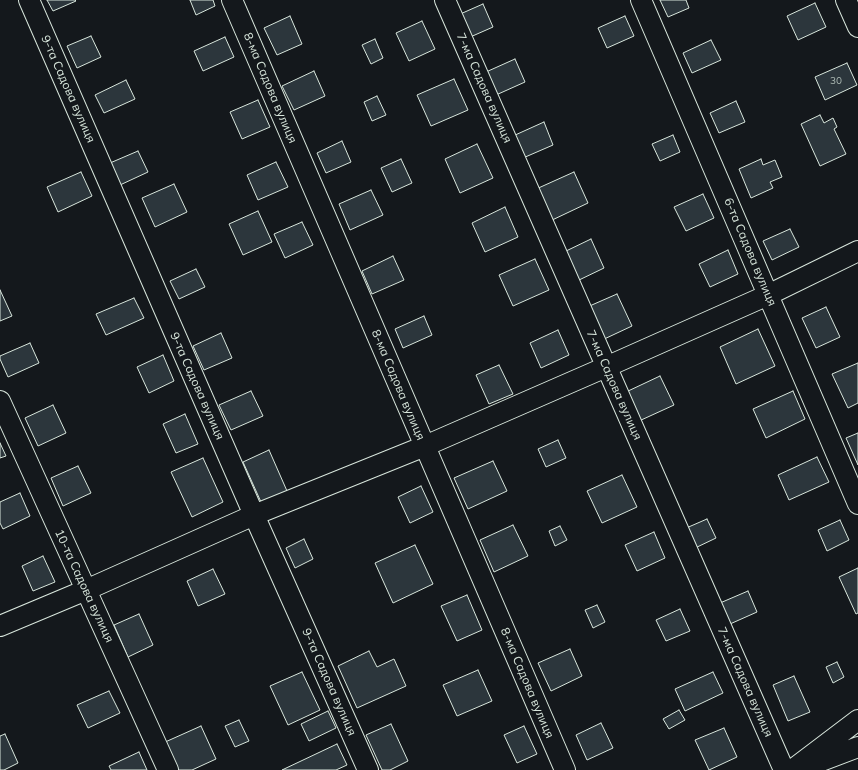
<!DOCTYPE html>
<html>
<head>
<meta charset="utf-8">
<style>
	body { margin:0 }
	canvas { display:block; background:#14181c }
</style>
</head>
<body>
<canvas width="858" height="770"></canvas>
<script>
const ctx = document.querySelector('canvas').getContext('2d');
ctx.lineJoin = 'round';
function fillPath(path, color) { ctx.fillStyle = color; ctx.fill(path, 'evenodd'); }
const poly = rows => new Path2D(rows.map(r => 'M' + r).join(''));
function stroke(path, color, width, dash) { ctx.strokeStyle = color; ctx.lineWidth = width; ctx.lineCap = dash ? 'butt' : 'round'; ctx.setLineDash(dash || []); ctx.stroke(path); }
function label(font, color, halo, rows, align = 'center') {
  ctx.font = font + ' Mulish,sans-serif'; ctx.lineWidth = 3; ctx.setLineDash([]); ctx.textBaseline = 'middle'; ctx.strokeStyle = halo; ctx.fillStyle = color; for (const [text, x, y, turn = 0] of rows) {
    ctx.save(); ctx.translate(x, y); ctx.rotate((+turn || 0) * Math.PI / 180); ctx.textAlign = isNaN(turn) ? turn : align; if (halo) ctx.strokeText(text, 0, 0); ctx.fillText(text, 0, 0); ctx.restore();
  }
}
const building = poly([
	[47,0,75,0,76,1,53,11,47,0],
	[190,0,213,0,215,6,196,15,190,0],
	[660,0,686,0,689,8,668,17,660,0],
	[815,3,826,27,798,40,787,16,815,3],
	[483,4,493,27,468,38,458,15,483,4],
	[290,16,302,44,277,55,264,28,290,16],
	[625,16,634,36,607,48,598,28,625,16],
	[422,21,435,49,409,61,396,33,422,21],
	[91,36,101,57,77,68,67,46,91,36],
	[225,37,234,57,203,71,194,51,225,37],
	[375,39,383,58,371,64,362,45,375,39],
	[711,40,721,60,692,73,683,53,711,40],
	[515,59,525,82,496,95,486,72,515,59],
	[847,63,857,85,825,100,815,77,847,63],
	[314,71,325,96,294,110,282,86,314,71],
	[454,79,468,110,431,126,417,95,454,79],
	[126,80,135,99,104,113,95,95,126,80],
	[377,96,386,115,372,121,364,102,377,96],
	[258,100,270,127,242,139,230,112,258,100],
	[736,101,745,122,719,133,710,113,736,101],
	[820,115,824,123,833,118,837,127,834,129,846,154,820,166,801,124,820,115],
	[544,122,553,145,523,158,513,136,544,122],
	[673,135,680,152,660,161,652,144,673,135],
	[342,141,351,162,326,173,317,153,342,141],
	[477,144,493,178,460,193,445,159,477,144],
	[138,151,148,172,120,185,110,163,138,151],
	[401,159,412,183,392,192,381,168,401,159],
	[761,159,763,165,775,160,782,177,770,182,773,188,751,198,739,169,761,159],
	[276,162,288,187,258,200,247,175,276,162],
	[81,172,92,196,58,212,47,187,81,172],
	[574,172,588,203,548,222,534,190,574,172],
	[174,184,187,212,155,227,142,198,174,184],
	[371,190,383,215,350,230,339,204,371,190],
	[703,194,714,218,686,231,674,207,703,194],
	[505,207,518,237,485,252,472,223,505,207],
	[258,211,272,242,243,255,229,224,258,211],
	[302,222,313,245,285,258,274,234,302,222],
	[790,229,799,247,772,260,763,241,790,229],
	[591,239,604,268,577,281,564,252,591,239],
	[728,250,738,274,710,287,699,264,728,250],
	[393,256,404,280,372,294,362,271,393,256],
	[535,259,549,290,513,306,499,275,535,259],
	[196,269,205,287,179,299,170,281,196,269],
	[0,290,12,316,0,321,0,290],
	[617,294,632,326,600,341,585,308,617,294],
	[134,298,144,318,106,335,96,314,134,298],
	[826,307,840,337,816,348,802,318,826,307],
	[424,316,432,335,403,348,395,329,424,316],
	[758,329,775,366,736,384,720,347,758,329],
	[558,330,569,355,541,368,530,343,558,330],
	[221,333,232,358,204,370,193,346,221,333],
	[30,343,39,363,8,377,0,359,0,356,30,343],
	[163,355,174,381,149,393,137,367,163,355],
	[858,363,858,403,848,408,832,374,858,363],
	[499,365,513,394,489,404,476,375,499,365],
	[660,376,674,405,639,421,626,392,660,376],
	[251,391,263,416,231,430,219,405,251,391],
	[793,391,805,419,766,438,753,409,793,391],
	[53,405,66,433,38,446,25,418,53,405],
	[185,414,198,444,176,453,163,424,185,414],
	[858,433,858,465,846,438,858,433],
	[558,440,566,458,546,467,538,449,558,440],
	[0,443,6,456,0,458,0,443],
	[269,450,287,491,261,502,243,462,269,450],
	[817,457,829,482,789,500,778,475,817,457],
	[203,458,223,502,192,517,171,472,203,458],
	[493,461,507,491,468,509,454,478,493,461],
	[78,466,91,493,63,506,51,478,78,466],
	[622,475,637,507,602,523,587,491,622,475],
	[421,486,433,512,410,523,398,497,421,486],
	[20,493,30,516,3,529,0,523,0,502,20,493],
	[707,519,716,538,693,549,684,529,707,519],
	[840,520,849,540,827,551,818,530,840,520],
	[513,525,528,556,494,572,480,540,513,525],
	[560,526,567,540,555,546,549,531,560,526],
	[654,532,665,558,637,571,625,545,654,532],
	[304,539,313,559,295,568,286,548,304,539],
	[415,545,433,584,393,603,375,563,415,545],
	[43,556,55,582,33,591,22,566,43,556],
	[858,568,858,613,856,614,839,577,858,568],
	[213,569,225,594,198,606,187,581,213,569],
	[748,591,757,612,730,624,720,603,748,591],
	[467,595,482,630,457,641,441,606,467,595],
	[597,605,605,622,593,628,585,610,597,605],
	[680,609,690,631,666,641,656,620,680,609],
	[139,614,153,645,128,657,114,625,139,614],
	[570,649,582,676,551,691,538,663,570,649],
	[369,651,377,667,394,659,406,686,357,708,338,666,369,651],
	[837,662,844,677,833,683,826,667,837,662],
	[478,670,492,701,457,716,443,685,478,670],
	[302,672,320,710,288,725,270,686,302,672],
	[713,672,723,693,685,711,675,689,713,672],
	[794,676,810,712,788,721,773,685,794,676],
	[109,691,120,713,88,728,77,705,109,691],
	[679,710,685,720,669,729,663,719,679,710],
	[328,711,336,728,309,741,301,724,328,711],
	[239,720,249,741,235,747,225,726,239,720],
	[601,723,613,748,587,760,576,735,601,723],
	[391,724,408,761,390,770,382,770,366,735,391,724],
	[201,726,216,759,192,770,176,770,163,743,201,726],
	[524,726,537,754,517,763,504,735,524,726],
	[724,728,737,757,709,770,695,740,724,728],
	[5,734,18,763,4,770,0,770,0,736,5,734],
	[337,744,347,765,336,770,282,770,337,744],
	[139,752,147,770,111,770,109,766,139,752]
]);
fillPath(building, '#2c363c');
stroke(building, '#d8e6dc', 1);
const minor = poly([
	[29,0,254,515,368,770],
	[232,0,565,770],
	[445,0,784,770],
	[641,0,858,504],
	[846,0,858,27],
	[0,401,168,770],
	[0,626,86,590,254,515,425,446,606,367,768,295,858,251],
	[808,766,858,747],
	[792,770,858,720]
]);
stroke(minor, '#d8e6dc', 22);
stroke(minor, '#14181c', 20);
label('10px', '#adbab4', null, [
	["30",836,81]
]);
label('12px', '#d8e6dc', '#14181c', [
	["8-ма Садова вулиця",270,88,67],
	["7-ма Садова вулиця",484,88,66],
	["9-та Садова вулиця",68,89,66],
	["6-та Садова вулиця",750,252,67],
	["8-ма Садова вулиця",398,385,67],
	["7-ма Садова вулиця",614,385,66],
	["9-та Садова вулиця",197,386,66],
	["10-та Садова вулиця",84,586,65],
	["9-та Садова вулиця",329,682,66],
	["7-ма Садова вулиця",745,682,66],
	["8-ма Садова вулиця",527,683,67]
]);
</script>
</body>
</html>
